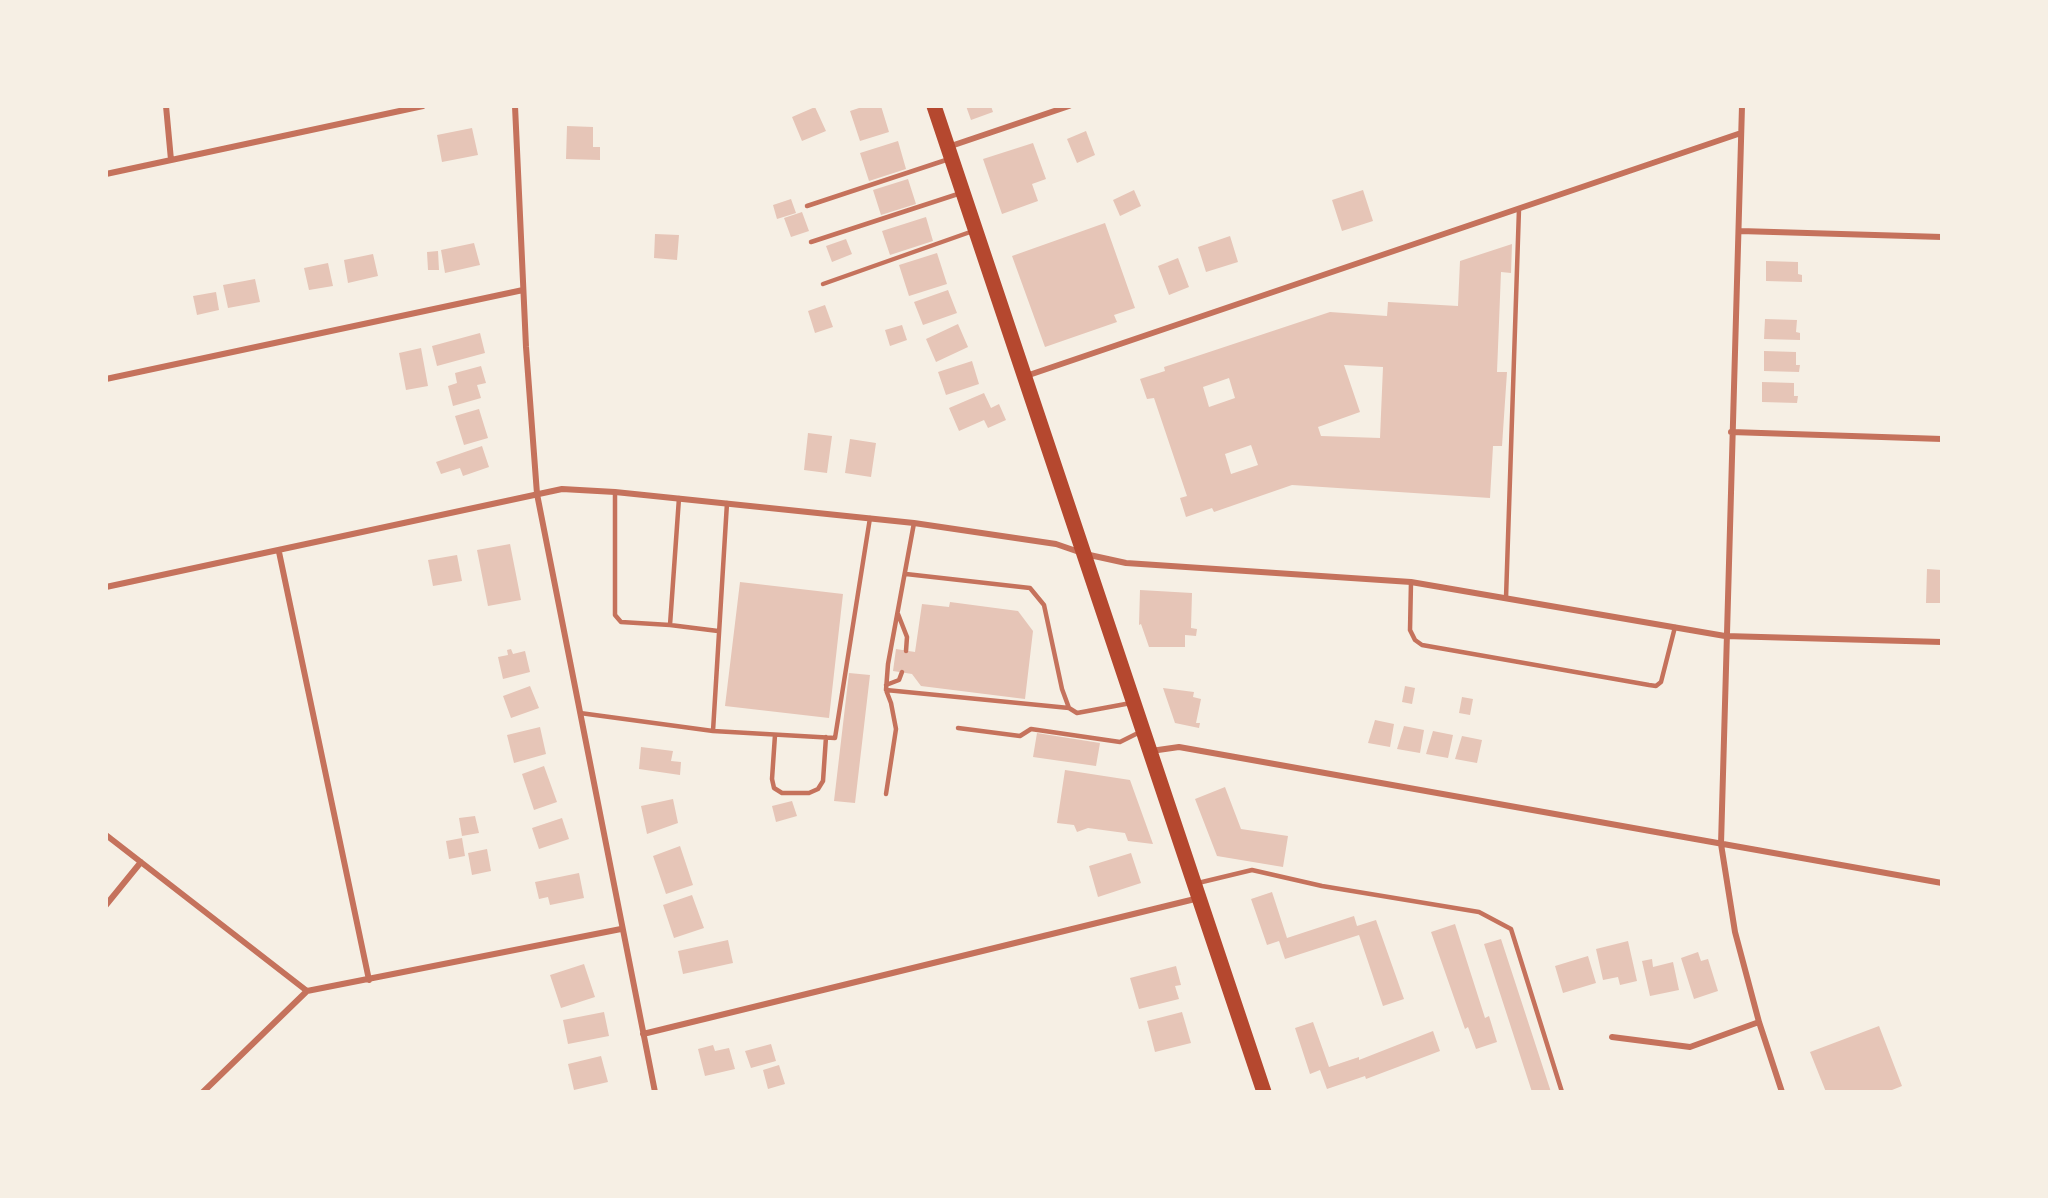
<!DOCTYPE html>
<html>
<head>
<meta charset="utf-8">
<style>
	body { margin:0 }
	#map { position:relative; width:2048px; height:1198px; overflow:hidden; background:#f6efe4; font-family:Mulish,sans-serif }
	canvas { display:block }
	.frame { position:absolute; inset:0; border:108px solid #f6efe4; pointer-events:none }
</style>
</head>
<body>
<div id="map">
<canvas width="2048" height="1198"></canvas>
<div class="frame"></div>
</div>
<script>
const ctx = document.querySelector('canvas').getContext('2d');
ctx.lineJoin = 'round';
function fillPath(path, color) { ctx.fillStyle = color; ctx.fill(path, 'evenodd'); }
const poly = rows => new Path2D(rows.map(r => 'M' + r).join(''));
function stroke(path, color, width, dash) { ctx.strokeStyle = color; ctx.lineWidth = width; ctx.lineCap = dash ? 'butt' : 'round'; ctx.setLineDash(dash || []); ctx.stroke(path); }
fillPath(poly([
	[865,106,881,106,889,132,860,141,850,111],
	[966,106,991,106,993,112,971,120],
	[815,107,826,131,802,141,792,117],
	[567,126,593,127,593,147,600,147,600,160,566,159],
	[472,128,478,155,442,162,437,135],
	[1086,131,1095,155,1077,163,1067,139],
	[898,141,906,169,869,181,860,153],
	[1033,143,1046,179,1032,184,1038,201,1002,214,983,159],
	[908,179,916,204,881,215,873,190],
	[1134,190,1141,206,1120,216,1113,200],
	[1363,190,1373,221,1342,231,1332,200],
	[791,199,796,213,777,219,773,205],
	[802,212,809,231,791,237,784,218],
	[926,217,933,241,890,255,882,231],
	[1105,223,1135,308,1114,315,1117,322,1045,347,1012,256],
	[655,234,679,235,677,260,654,258],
	[1230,236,1238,262,1206,272,1198,247],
	[846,239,852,254,832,262,826,246],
	[474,243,480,265,445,273,441,250],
	[1512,244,1511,273,1501,272,1497,372,1507,372,1502,446,1493,446,1490,498,1292,485,1214,512,1212,508,1186,517,1180,498,1187,496,1154,398,1147,399,1140,379,1165,371,1164,367,1330,312,1387,316,1388,302,1458,306,1460,261],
	[1344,365,1383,367,1380,438,1321,436,1318,427,1360,412],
	[1229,378,1235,398,1209,407,1203,387],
	[1251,445,1258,465,1231,474,1225,454],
	[438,251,439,270,428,270,427,252],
	[937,253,947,284,909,296,899,265],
	[373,254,378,276,348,283,344,260],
	[1178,258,1189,287,1169,295,1158,266],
	[1766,261,1798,262,1798,274,1802,275,1802,282,1766,281],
	[328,263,333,286,309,290,304,268],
	[255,279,260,302,228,308,223,285],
	[948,290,957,313,923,325,914,302],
	[216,292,219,310,197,315,193,296],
	[825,305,833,327,815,333,808,311],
	[1765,319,1797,320,1796,332,1800,333,1800,340,1764,339],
	[958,324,968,347,936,362,926,339],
	[902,325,907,340,890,346,885,330],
	[480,333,485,353,437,366,432,346],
	[421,348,428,386,406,390,399,353],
	[1764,351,1796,352,1796,365,1800,365,1799,372,1764,371],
	[972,361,979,384,946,395,938,372],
	[481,366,486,383,477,385,481,398,453,406,448,386,457,383,455,373],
	[1762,382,1794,383,1794,396,1798,396,1797,403,1762,402],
	[984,393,991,408,999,404,1006,420,988,428,984,420,959,431,949,408],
	[479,409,488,438,464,445,455,416],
	[808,433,832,436,827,473,804,470],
	[850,439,876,443,871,477,845,473],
	[482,446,489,467,463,476,460,468,441,474,436,462],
	[510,544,521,600,488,606,477,550],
	[457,555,462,581,433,586,428,560],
	[1927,569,1942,570,1942,603,1926,603],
	[740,582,843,594,829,718,725,706],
	[1140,590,1192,593,1191,628,1197,629,1196,636,1185,635,1185,647,1149,647,1141,624,1139,625],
	[950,602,1018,611,1033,631,1025,699,921,686,912,674,893,671,896,649,915,652,922,604,949,607],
	[511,649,513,654,525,651,530,672,503,679,498,657,508,655,507,650],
	[849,673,870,675,855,803,834,801],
	[530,686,539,708,511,718,503,696],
	[1405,686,1415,688,1412,704,1402,702],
	[1163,688,1194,692,1193,697,1201,699,1196,723,1200,723,1199,728,1175,723],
	[1462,697,1473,699,1470,715,1459,713],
	[1375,720,1394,724,1390,747,1368,743],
	[1404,726,1424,730,1420,753,1397,749],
	[540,727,546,754,514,763,507,735],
	[1433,731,1453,735,1448,758,1426,754],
	[1037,733,1100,743,1096,766,1033,757],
	[1462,736,1482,740,1477,763,1455,759],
	[641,747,673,751,671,761,681,762,680,775,639,769],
	[544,766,557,802,534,810,522,774],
	[1065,770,1130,780,1153,844,1128,841,1125,833,1088,828,1077,832,1074,825,1057,823],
	[1225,787,1241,829,1288,836,1283,867,1217,856,1195,799],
	[673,799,678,823,647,834,641,806],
	[792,801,797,816,776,822,772,806],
	[475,816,479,833,462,836,459,818],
	[562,818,569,839,539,849,532,828],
	[462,838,465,856,449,859,446,841],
	[680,846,693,885,666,894,653,856],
	[487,849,491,871,472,875,468,853],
	[1131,853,1141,883,1098,897,1089,866],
	[579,873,584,898,550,905,548,897,539,899,535,882],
	[1272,892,1287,938,1354,916,1357,926,1376,920,1404,999,1383,1006,1359,935,1285,959,1279,941,1267,945,1251,899],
	[692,895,704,928,674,938,663,905],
	[1455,924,1485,1018,1489,1016,1497,1042,1476,1049,1468,1027,1465,1029,1431,932],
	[1501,939,1551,1092,1532,1092,1484,944],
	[728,940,733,963,683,974,678,951],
	[1628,941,1637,981,1620,985,1618,977,1603,980,1596,949],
	[1698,952,1701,961,1708,959,1718,991,1694,999,1681,958],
	[1588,956,1596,983,1563,993,1555,966],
	[1652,959,1653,967,1673,962,1679,990,1650,996,1642,961],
	[584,964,595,997,561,1008,550,975],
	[1176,966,1181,985,1175,986,1179,999,1139,1009,1130,978],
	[604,1012,609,1036,568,1044,563,1020],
	[1182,1012,1191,1043,1155,1052,1147,1021],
	[1313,1022,1329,1067,1359,1057,1359,1060,1433,1031,1440,1051,1366,1079,1365,1076,1327,1089,1320,1070,1310,1074,1295,1028],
	[1879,1026,1902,1086,1887,1092,1826,1092,1810,1052],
	[771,1044,776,1061,751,1068,745,1051],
	[713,1045,715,1051,729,1048,735,1069,705,1076,698,1049],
	[601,1056,608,1082,574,1090,568,1064],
	[779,1065,785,1084,768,1089,763,1070]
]), '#e6c5b7');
stroke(poly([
	[807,206,949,159],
	[811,242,961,193],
	[823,284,973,231],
	[615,492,615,615,621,622,670,625,679,498],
	[906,574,1030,588,1044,605,1062,689,1069,708],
	[1411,582,1410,630,1415,640,1422,645,1649,685,1656,686,1661,682,1675,627],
	[1506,598,1519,209],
	[898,614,907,637,906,651],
	[670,625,718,631],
	[886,685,899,680,902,672],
	[886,690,1069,708,1077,713,1131,703],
	[580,713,713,731,835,738,870,518],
	[958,728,1020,736,1031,729,1120,742,1142,731],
	[713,731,727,503],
	[775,735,772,779,774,788,782,793,809,793,818,789,823,781,826,737],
	[886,794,896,729,891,703,886,690,888,664,914,523],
	[1198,883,1252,870,1322,886,1479,912,1511,929,1562,1092]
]), '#c5725c', 4.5);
stroke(poly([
	[166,106,171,160],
	[515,106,526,347,537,494,655,1092],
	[1742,106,1721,844,1735,932,1759,1022,1782,1092],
	[948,147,1069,106],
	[106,174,423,106],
	[1740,231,1942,237],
	[1026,376,1741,133],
	[106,379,523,290],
	[1731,432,1942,439],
	[279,552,369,980],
	[106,587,562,489,615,492,914,523,1056,544,1085,554,1126,563,1411,582,1725,636,1942,642],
	[1151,751,1179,747,1942,883],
	[106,835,307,991],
	[106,905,141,862],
	[643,1034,1199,898],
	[1612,1037,1690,1047,1759,1022],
	[203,1092,307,991,621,929]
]), '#c5725c', 6);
stroke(poly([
	[934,106,1264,1092]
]), '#b5482f', 15);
</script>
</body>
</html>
